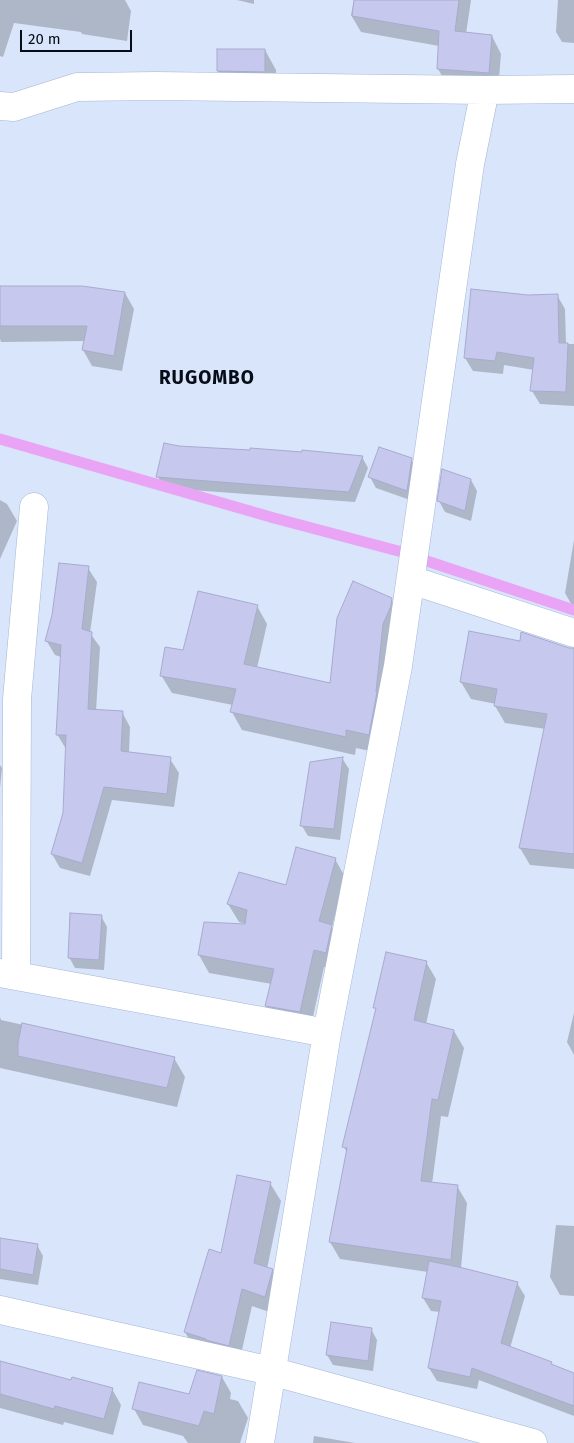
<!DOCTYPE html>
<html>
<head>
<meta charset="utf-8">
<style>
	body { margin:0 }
	#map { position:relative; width:574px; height:1443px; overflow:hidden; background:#d9e5fa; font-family:"Fira Sans",sans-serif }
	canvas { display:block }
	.scale { position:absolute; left:20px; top:30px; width:112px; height:22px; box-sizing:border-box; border:2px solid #070d18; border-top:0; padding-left:6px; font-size:15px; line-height:18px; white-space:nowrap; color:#070d18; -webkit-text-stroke:4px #d9e5fa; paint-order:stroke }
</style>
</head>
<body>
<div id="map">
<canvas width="574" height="1443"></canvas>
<div class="scale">20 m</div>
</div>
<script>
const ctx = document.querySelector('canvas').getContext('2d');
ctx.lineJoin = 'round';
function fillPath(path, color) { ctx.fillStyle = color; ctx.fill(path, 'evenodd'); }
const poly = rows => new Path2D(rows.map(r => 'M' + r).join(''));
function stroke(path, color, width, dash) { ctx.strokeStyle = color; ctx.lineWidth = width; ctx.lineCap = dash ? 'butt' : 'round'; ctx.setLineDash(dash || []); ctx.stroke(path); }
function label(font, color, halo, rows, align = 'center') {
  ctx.font = font + ' "Fira Sans",sans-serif'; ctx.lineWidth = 5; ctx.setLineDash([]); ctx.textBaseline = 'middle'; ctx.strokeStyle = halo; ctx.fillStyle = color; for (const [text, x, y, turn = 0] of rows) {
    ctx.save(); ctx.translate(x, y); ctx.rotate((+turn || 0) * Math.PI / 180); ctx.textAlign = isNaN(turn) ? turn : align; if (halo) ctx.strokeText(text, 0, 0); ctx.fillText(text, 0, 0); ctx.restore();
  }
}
fillPath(poly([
	[0,0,125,0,131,11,127,41,82,34,81,32,14,23,3,57,0,56],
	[237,0,254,0,254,4],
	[354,0,471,0,466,34,492,36,501,54,498,90,448,86,438,69,439,46,361,32,351,15],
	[558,0,574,0,574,43,562,42,556,32],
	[265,50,276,70,276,92,230,91,218,71],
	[0,287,125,293,134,309,122,371,92,366,83,350,85,341,1,342,0,339],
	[557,295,565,309,566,344,574,344,574,406,540,404,532,391,534,370,504,365,503,374,473,371,465,358,528,296],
	[179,447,362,457,368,468,355,502,164,488,158,477],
	[411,459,417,470,413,501,376,488,370,477],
	[471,480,477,491,471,521,445,512,439,501],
	[0,500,7,504,17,521,0,559],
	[574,540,574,609,565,593],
	[88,568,97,582,90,633,100,647,96,711,122,712,130,727,129,753,170,759,179,773,174,807,112,800,90,876,60,868,52,854,64,813,66,749,57,734,61,657,55,655,46,640],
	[391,599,402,617,379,753,356,748,355,755,242,730,232,712,233,705,172,693,161,675,184,651,257,606,267,624,257,668,331,684],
	[521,642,574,649,574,869,530,865,520,848,546,729,505,723,495,706,496,704,471,699,461,682],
	[342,758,349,769,340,840,308,836,302,826],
	[0,765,2,768,0,788],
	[335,859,345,877,332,927,342,944,336,971,324,967,310,1030,277,1023,266,1006,272,984,209,973,199,955,250,925,239,922,228,904,287,886],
	[101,916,107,927,104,970,75,968,69,957],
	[426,962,436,979,426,1024,454,1031,464,1048,448,1117,441,1116,432,1184,457,1186,467,1203,461,1268,517,1283,525,1296,510,1348,551,1363,552,1366,574,1374,574,1416,479,1380,477,1389,437,1381,429,1368,440,1312,431,1311,423,1298,428,1272,340,1259,330,1242,347,1153,344,1147,376,1010,375,1007],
	[574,1013,574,1055,567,1042],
	[0,1017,1,1020,174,1058,185,1077,177,1107,0,1068],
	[270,1183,281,1201,267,1269,272,1270,282,1288,275,1314,252,1306,239,1363,195,1350,185,1332,222,1254],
	[556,1225,574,1226,574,1296,560,1295,550,1277],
	[0,1239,37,1245,43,1256,38,1285,0,1279],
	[371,1329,377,1340,373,1371,333,1365,327,1355],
	[0,1362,72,1381,112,1389,121,1405,113,1435,64,1422,63,1425,0,1408],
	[222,1377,231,1393,230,1399,238,1401,248,1418,240,1443,188,1443,183,1436,143,1425,134,1409,190,1396],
	[314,1436,355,1443,313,1443]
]), '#0003');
stroke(poly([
	[0,439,274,518,402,552],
	[427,561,574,610]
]), '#e9a4f5', 11);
const building = poly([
	[354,0,459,0,455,31,492,35,489,73,437,69,439,31,352,16,354,0],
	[217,49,265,49,265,72,217,71,217,49],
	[0,286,82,286,125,292,114,356,82,350,87,326,0,326,0,286],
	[471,289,528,295,558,294,559,343,568,343,566,392,530,391,534,358,497,352,495,361,464,358,471,289],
	[164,443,179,446,250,450,250,448,302,452,302,450,363,456,349,492,156,477,164,443],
	[379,447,412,458,407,491,368,477,379,447],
	[442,469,471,479,465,511,437,501,442,469],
	[59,563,89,566,82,629,92,632,88,709,123,711,121,751,171,757,167,794,104,787,82,863,51,854,63,813,66,735,56,735,61,645,45,641,52,615,59,563],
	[353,581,392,598,391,606,383,624,376,692,377,692,369,735,346,730,346,737,230,712,236,689,160,676,165,647,183,650,198,591,258,605,244,664,330,683,337,618,353,581],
	[469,631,520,641,521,632,569,648,574,648,574,854,519,848,547,714,494,706,497,689,460,682,469,631],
	[343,757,334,829,300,826,310,762,343,757],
	[296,847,336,858,319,921,332,925,326,953,314,950,300,1012,265,1006,274,969,198,955,204,922,245,924,247,910,227,904,239,872,286,885,296,847],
	[70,913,102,915,99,960,68,958,70,913],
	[386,952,427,961,414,1020,454,1030,438,1100,432,1099,421,1181,458,1185,451,1260,329,1242,347,1148,342,1147,376,1008,373,1008,386,952],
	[22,1023,175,1057,167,1088,18,1056,18,1043,22,1023],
	[237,1175,271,1182,254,1263,273,1269,265,1297,242,1289,229,1346,206,1340,206,1339,184,1332,209,1249,221,1253,237,1175],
	[0,1238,38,1244,33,1275,0,1269,0,1238],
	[429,1261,463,1268,518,1282,501,1343,552,1362,551,1364,574,1373,574,1406,472,1368,470,1377,428,1368,441,1301,422,1298,429,1261],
	[331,1322,372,1328,368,1361,326,1355,331,1322],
	[0,1361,71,1380,72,1377,113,1388,104,1419,55,1406,54,1409,0,1394,0,1361],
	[197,1370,222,1376,214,1414,204,1411,199,1426,132,1409,139,1382,189,1394,197,1370]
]);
fillPath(building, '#c6c9ed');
stroke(building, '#a7aacd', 1);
const minor = poly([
	[0,106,14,107,77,87,156,86,485,90,574,89],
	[411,580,574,633],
	[0,973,327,1033],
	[16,976,17,699,34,507],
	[0,1310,271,1371,533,1443],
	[260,1443,327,1033,398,666,470,164,485,90]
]);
stroke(minor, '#a3b6d6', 29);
stroke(minor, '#fff', 28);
ctx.letterSpacing = '1px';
label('bold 19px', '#070d18', '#d9e5fa', [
	["RUGOMBO",207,379]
]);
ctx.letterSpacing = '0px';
</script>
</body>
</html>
